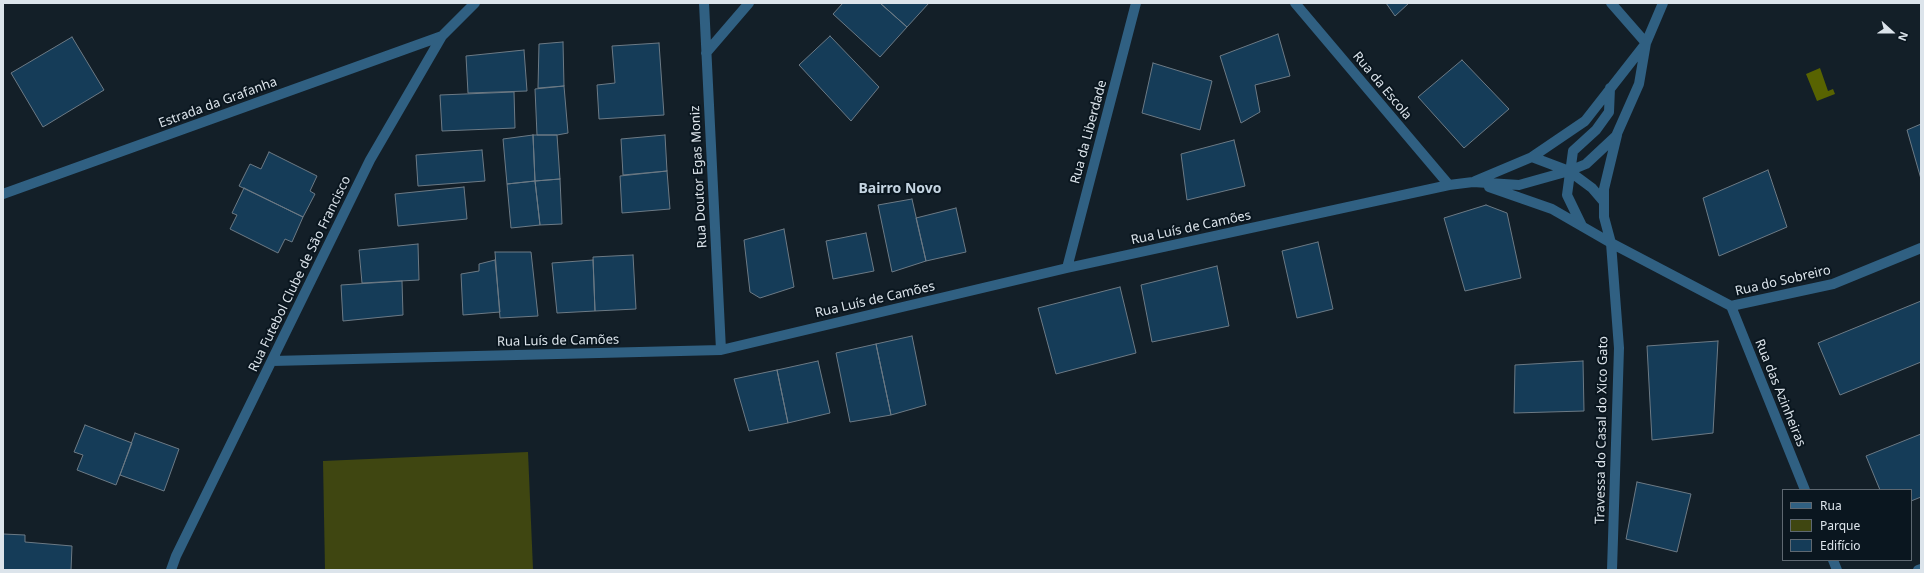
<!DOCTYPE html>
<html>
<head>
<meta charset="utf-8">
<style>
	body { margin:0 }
	#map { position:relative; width:1924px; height:573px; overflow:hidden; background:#131f28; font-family:"Noto Sans",sans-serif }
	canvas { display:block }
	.frame { position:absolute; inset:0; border:4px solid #dce4eb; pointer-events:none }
	.legend { position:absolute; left:1782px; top:489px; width:130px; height:72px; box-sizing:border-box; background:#0a161f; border:1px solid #5e6871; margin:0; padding:5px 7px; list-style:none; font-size:12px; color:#dce4eb }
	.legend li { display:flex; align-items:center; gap:8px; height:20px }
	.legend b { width:20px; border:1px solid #5e6871 }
	.north { position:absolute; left:1872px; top:12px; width:40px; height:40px; -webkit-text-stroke:3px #0a161f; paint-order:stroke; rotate:111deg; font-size:11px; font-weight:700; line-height:16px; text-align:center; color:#dce4eb }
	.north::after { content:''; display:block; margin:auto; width:14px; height:18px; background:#dce4eb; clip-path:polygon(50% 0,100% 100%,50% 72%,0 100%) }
</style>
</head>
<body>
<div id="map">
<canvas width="1924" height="573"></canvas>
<div class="frame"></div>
<ul class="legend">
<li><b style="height:5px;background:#306082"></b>Rua</li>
<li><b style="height:11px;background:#3f4611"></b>Parque</li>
<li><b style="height:11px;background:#153c58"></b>Edifício</li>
</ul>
<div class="north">N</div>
</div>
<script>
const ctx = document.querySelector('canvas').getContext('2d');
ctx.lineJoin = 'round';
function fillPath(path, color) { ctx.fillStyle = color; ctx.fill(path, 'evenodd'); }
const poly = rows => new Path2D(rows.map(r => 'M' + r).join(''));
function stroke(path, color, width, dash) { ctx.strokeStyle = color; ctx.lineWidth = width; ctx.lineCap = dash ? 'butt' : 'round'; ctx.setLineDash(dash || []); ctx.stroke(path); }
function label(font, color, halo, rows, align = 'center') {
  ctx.font = font + ' "Noto Sans",sans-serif'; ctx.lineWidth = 4; ctx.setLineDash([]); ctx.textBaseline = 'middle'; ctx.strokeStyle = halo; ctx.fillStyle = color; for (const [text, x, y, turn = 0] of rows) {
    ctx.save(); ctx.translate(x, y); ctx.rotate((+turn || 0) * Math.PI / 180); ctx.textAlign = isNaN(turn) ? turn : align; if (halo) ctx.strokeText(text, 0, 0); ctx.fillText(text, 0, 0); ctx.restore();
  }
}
fillPath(poly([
	[528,452,533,569,325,570,323,461]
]), '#3f4611');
fillPath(poly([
	[1820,68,1828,91,1833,89,1835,94,1817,101,1806,74]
]), '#586301');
const building = poly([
	[843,3,880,3,907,27,880,57,833,14,843,3],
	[880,3,929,3,907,27,880,3],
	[1386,3,1409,3,1395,16,1386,3],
	[1278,34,1290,76,1255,85,1260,112,1241,123,1220,56,1278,34],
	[830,36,879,87,851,121,799,65,830,36],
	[72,37,104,90,43,127,11,73,72,37],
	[563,42,564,86,538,88,539,44,563,42],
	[659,43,664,115,599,119,597,85,615,83,612,46,659,43],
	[524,50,527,91,468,93,466,56,524,50],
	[1462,60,1509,109,1464,148,1418,97,1462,60],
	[1153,63,1212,81,1200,130,1142,113,1153,63],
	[564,86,568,133,557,135,537,135,535,89,564,86],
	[514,92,515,128,442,131,440,95,514,92],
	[1921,124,1921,179,1907,130,1921,124],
	[533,135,535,181,507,184,503,139,533,135],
	[533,135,557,135,560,179,535,181,533,135],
	[665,135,667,171,623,175,621,139,665,135],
	[1234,140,1245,186,1187,200,1181,154,1234,140],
	[482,150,485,181,418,186,416,155,482,150],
	[269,152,317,176,310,191,315,194,303,217,239,186,250,164,261,169,269,152],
	[1768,170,1787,227,1719,256,1703,198,1768,170],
	[667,171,670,209,622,213,620,176,667,171],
	[560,179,562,224,540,225,535,181,560,179],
	[535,181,540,225,511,228,507,184,535,181],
	[464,187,467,219,398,226,395,194,464,187],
	[244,188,303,217,292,242,285,239,278,253,230,229,237,215,232,213,244,188],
	[912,199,926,261,892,272,878,205,912,199],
	[1486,205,1507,213,1521,278,1465,291,1444,218,1486,205],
	[956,208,966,252,926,261,916,218,956,208],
	[784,229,794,287,760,298,750,292,744,240,784,229],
	[866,233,874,271,833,279,826,241,866,233],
	[1318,242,1333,309,1297,318,1282,251,1318,242],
	[418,244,419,280,362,283,359,250,418,244],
	[495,252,531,252,538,316,500,318,495,252],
	[633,255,636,309,595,311,593,257,633,255],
	[495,260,500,312,463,315,461,274,479,271,479,264,495,260],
	[593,260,595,311,557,313,552,263,593,260],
	[1217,266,1229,326,1152,342,1141,285,1217,266],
	[402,281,403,315,343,321,341,285,402,281],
	[1120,287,1136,353,1056,374,1038,308,1120,287],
	[1921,301,1921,362,1840,395,1818,343,1921,301],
	[912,336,926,405,891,415,876,344,912,336],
	[1718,341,1713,433,1652,440,1647,346,1718,341],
	[876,344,891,415,850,422,836,353,876,344],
	[818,361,830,413,788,423,777,370,818,361],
	[1583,361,1584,411,1514,413,1515,365,1583,361],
	[777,370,788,423,749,431,734,379,777,370],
	[85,425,132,443,116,485,77,470,83,455,74,452,85,425],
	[135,433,179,449,164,491,120,475,135,433],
	[1921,434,1921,497,1911,501,1911,490,1880,490,1866,456,1921,434],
	[1637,482,1691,494,1677,552,1626,539,1637,482],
	[3,534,25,535,25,542,72,546,71,570,3,570,3,534]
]);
fillPath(building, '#153c58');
stroke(building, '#6c7a85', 1);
stroke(poly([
	[704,3,721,350],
	[1295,3,1449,185],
	[1611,3,1646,43],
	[706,53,749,3],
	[1532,157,1569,171,1592,188,1604,202],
	[1475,181,1532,157,1585,121,1646,43,1663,3],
	[1489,187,1552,209,1611,243,1731,306,1833,284,1921,248],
	[3,194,442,36],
	[1582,226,1567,195,1573,151,1596,130,1609,112,1610,88],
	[1067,268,1136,3],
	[1731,306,1805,490],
	[272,361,721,350,1067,268,1449,185,1473,182,1519,185,1569,171,1586,164,1616,136,1639,84,1646,43],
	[1833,560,1837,570],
	[171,570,176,556,370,160,442,36,475,3],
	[1612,570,1619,348,1611,243,1604,217,1604,189,1617,135],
	[1918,570,1921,569]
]), '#306082', 10);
label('13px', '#dce4eb', '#0a161f', [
	["Rua da Escola",1382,86,50],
	["Estrada da Grafanha",218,103,-20],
	["Rua da Liberdade",1089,132,-75],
	["Rua Doutor Egas Moniz",699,177,-93],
	["Rua Luís de Camões",1191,228,-12],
	["Rua Futebol Clube de São Francisco",300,274,-64],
	["Rua do Sobreiro",1783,281,-13],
	["Rua Luís de Camões",875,300,-13],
	["Rua Luís de Camões",558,341,-1],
	["Rua das Azinheiras",1780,393,68],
	["Travessa do Casal do Xico Gato",1602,430,-89]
]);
label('bold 14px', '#c5d5e2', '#0a161f', [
	["Bairro Novo",900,189]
]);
</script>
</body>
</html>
